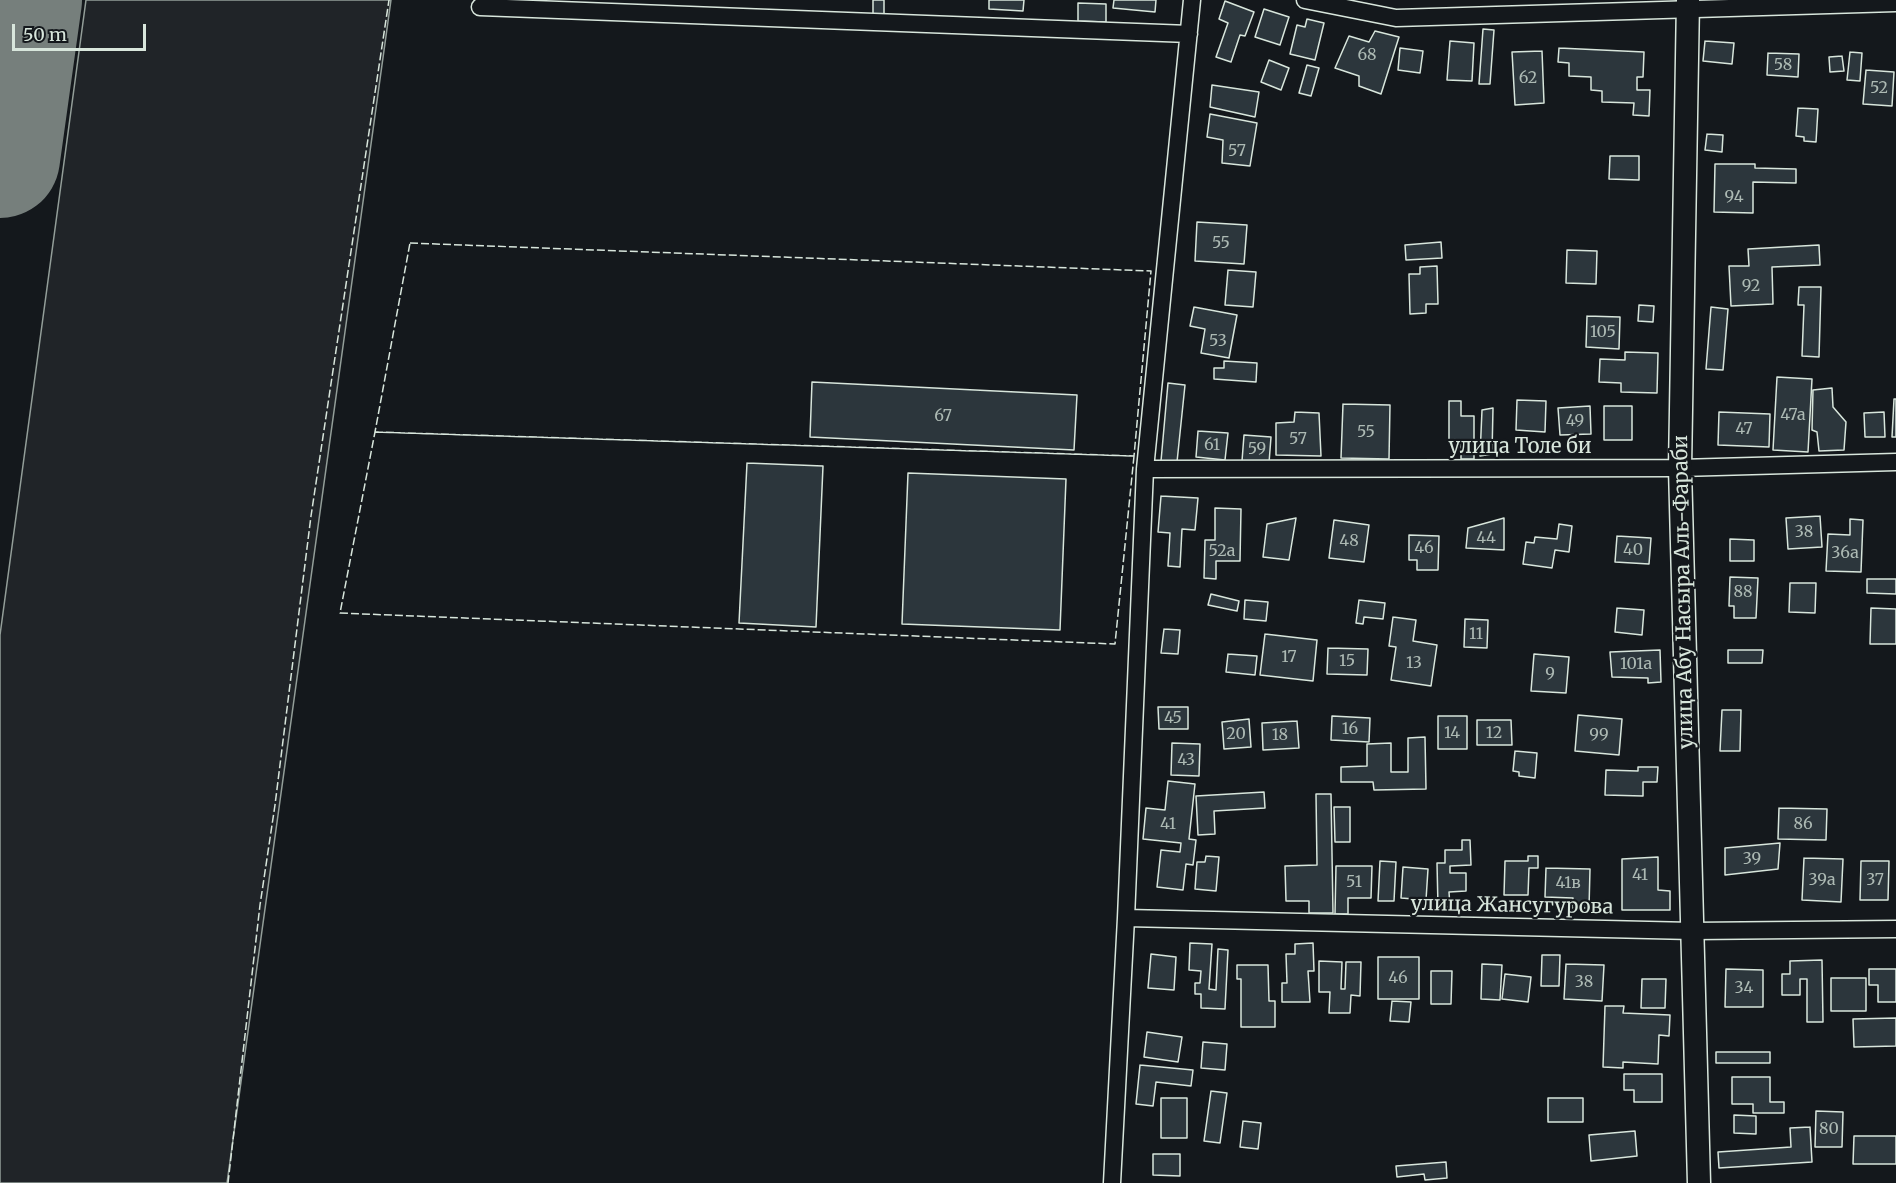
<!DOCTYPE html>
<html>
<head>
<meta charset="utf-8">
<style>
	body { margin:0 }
	#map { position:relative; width:1896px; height:1183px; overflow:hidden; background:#14181c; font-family:Merriweather,serif }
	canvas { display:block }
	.scale { position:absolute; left:12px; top:24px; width:134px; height:27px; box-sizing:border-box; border:3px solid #d8e6dc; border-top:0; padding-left:8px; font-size:18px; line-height:21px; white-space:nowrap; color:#d8e6dc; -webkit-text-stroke:4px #14181c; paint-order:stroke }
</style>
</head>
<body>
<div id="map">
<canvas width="1896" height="1183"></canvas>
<div class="scale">50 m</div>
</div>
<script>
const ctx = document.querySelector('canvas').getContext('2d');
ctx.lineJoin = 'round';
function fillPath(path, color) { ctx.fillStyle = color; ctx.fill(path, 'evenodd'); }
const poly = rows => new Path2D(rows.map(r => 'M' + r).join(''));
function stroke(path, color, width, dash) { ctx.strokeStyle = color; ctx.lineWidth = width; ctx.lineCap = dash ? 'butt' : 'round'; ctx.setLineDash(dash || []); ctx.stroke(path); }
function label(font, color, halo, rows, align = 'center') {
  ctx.font = font + ' Merriweather,serif'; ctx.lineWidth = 4.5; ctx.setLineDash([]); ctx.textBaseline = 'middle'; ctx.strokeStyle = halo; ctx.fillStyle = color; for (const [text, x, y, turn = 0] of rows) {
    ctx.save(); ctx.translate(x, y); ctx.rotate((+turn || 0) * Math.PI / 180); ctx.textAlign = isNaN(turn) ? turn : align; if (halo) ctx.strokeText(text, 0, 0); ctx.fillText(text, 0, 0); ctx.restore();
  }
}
const green = poly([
	[86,0,391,0,227,1183,0,1183,0,635,86,0]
]);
fillPath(green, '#202428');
stroke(green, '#939e99', 1.5);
stroke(poly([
	[0,158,22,0]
]), '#767f7c', 120);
const building = poly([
	[873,0,884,0,884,14,873,14,873,0],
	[989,0,1024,0,1023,11,989,9,989,0],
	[1114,0,1156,0,1155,12,1113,8,1114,0],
	[1225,1,1254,12,1245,36,1240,35,1231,62,1216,57,1228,23,1219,19,1225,1],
	[1078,3,1106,4,1106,22,1078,21,1078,3],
	[1264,9,1289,17,1280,45,1255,37,1264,9],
	[1307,19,1324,23,1315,60,1290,54,1297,25,1305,27,1307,19],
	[1483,29,1494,30,1490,84,1479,84,1483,29],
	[1375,31,1399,37,1381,94,1359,86,1359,76,1335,68,1349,36,1369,42,1375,31],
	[1450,41,1474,43,1472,81,1447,80,1450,41],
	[1705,41,1734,43,1732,64,1703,61,1705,41],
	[1400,48,1423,51,1420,73,1398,70,1400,48],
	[1559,48,1644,52,1643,77,1637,77,1637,90,1650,90,1649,116,1633,115,1634,103,1602,102,1602,91,1591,90,1591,77,1569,76,1569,63,1558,62,1559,48],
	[1542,51,1544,103,1515,105,1512,52,1542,51],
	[1850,52,1862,53,1860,81,1847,80,1850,52],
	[1768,53,1799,54,1798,77,1767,75,1768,53],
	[1842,56,1844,71,1830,72,1829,57,1842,56],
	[1269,60,1289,68,1281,90,1261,82,1269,60],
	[1307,65,1319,68,1311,96,1299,93,1307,65],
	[1866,70,1894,72,1892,106,1863,104,1866,70],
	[1212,85,1259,92,1255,117,1210,107,1212,85],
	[1798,108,1818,109,1816,142,1804,141,1804,137,1796,136,1798,108],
	[1210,114,1257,123,1250,166,1222,163,1223,140,1207,137,1210,114],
	[1707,134,1723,135,1722,152,1705,150,1707,134],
	[1610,156,1639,156,1639,180,1609,179,1610,156],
	[1715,164,1755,164,1755,168,1796,169,1796,183,1753,182,1753,213,1714,212,1715,164],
	[1197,222,1247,225,1244,264,1195,261,1197,222],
	[1441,242,1442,258,1406,260,1405,245,1441,242],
	[1819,245,1820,265,1772,267,1773,304,1731,306,1729,266,1749,266,1748,249,1819,245],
	[1567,250,1597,251,1596,284,1566,283,1567,250],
	[1437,266,1438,304,1426,304,1426,313,1410,314,1409,274,1420,274,1420,267,1437,266],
	[1228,270,1256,272,1253,307,1225,305,1228,270],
	[1799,287,1821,287,1819,357,1802,356,1804,305,1798,305,1799,287],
	[1639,305,1654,306,1653,322,1638,321,1639,305],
	[1194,307,1237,315,1229,358,1201,353,1205,329,1190,326,1194,307],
	[1711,307,1728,309,1723,370,1706,369,1711,307],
	[1587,316,1620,317,1619,349,1586,347,1587,316],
	[1625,352,1658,353,1657,393,1621,392,1621,383,1599,382,1600,359,1625,360,1625,352],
	[1224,361,1257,363,1256,382,1214,379,1214,368,1224,368,1224,361],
	[1777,377,1812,379,1808,452,1773,450,1777,377],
	[812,382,1077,395,1074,450,810,437,812,382],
	[1168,383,1185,385,1177,462,1161,461,1168,383],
	[1832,388,1833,407,1846,422,1844,450,1819,451,1817,432,1812,430,1813,390,1832,388],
	[1894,399,1896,399,1896,437,1892,437,1894,399],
	[1517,400,1546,401,1545,432,1516,430,1517,400],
	[1449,401,1461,401,1461,416,1474,416,1474,459,1461,459,1461,444,1449,444,1449,401],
	[1343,404,1390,405,1389,459,1341,458,1343,404],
	[1590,406,1591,434,1560,435,1558,408,1590,406],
	[1604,406,1632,406,1632,440,1604,440,1604,406],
	[1493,408,1492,454,1480,456,1482,410,1493,408],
	[1295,412,1319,413,1321,456,1276,455,1276,423,1294,422,1295,412],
	[1719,412,1770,414,1769,447,1718,445,1719,412],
	[1884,412,1885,437,1865,437,1864,413,1884,412],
	[1198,431,1228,433,1225,460,1196,457,1198,431],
	[1244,435,1271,437,1269,463,1242,461,1244,435],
	[747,463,823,466,816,627,739,623,747,463],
	[908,473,1066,479,1060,630,902,624,908,473],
	[1161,496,1198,498,1195,530,1182,529,1180,567,1168,566,1170,533,1158,532,1161,496],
	[1215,508,1241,509,1240,561,1216,561,1216,579,1204,578,1205,540,1215,540,1215,508],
	[1820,516,1822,547,1788,549,1786,518,1820,516],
	[1296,518,1289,560,1263,557,1267,524,1296,518],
	[1504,518,1504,550,1466,548,1468,528,1504,518],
	[1850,519,1863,520,1861,572,1826,571,1828,534,1850,535,1850,519],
	[1334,520,1369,525,1364,562,1329,558,1334,520],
	[1559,524,1572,526,1569,552,1555,550,1552,568,1523,564,1526,542,1534,543,1535,537,1557,539,1559,524],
	[1409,535,1439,536,1438,570,1417,570,1417,560,1409,560,1409,535],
	[1617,536,1651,538,1649,564,1615,562,1617,536],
	[1730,539,1754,540,1754,561,1730,561,1730,539],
	[1730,577,1758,578,1756,618,1734,618,1734,606,1729,606,1730,577],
	[1867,579,1896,579,1896,594,1867,593,1867,579],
	[1790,583,1816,583,1815,613,1789,612,1790,583],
	[1211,594,1239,601,1237,611,1208,605,1211,594],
	[1245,600,1268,602,1266,621,1244,619,1245,600],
	[1359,600,1385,603,1383,619,1364,617,1363,624,1356,623,1359,600],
	[1617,608,1644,610,1642,635,1615,632,1617,608],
	[1871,608,1896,609,1896,644,1870,644,1871,608],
	[1393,617,1416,620,1413,641,1437,645,1431,686,1391,680,1396,647,1389,646,1393,617],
	[1465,619,1488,620,1487,648,1464,647,1465,619],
	[1164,629,1180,630,1178,654,1161,653,1164,629],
	[1265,634,1317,640,1313,681,1260,675,1265,634],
	[1328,648,1368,649,1367,675,1327,674,1328,648],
	[1660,650,1661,682,1648,683,1648,678,1612,677,1610,652,1660,650],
	[1728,650,1763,650,1762,663,1728,663,1728,650],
	[1228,654,1257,656,1255,675,1226,672,1228,654],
	[1534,654,1569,657,1566,693,1531,691,1534,654],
	[1158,707,1188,707,1188,729,1159,729,1158,707],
	[1722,710,1741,710,1740,751,1720,751,1722,710],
	[1578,715,1622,719,1619,755,1575,751,1578,715],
	[1332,716,1370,718,1369,742,1331,740,1332,716],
	[1438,716,1467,716,1467,749,1438,749,1438,716],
	[1249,719,1251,747,1224,749,1222,722,1249,719],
	[1477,720,1511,720,1512,745,1477,745,1477,720],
	[1297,721,1299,748,1263,750,1262,723,1297,721],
	[1425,737,1426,789,1374,790,1373,782,1341,782,1341,767,1367,766,1367,744,1391,743,1391,772,1408,772,1408,738,1425,737],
	[1172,743,1200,744,1199,776,1171,775,1172,743],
	[1515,751,1537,753,1535,778,1519,776,1519,772,1513,771,1515,751],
	[1638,767,1658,767,1657,782,1643,782,1643,796,1605,795,1606,770,1638,771,1638,767],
	[1168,781,1195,784,1189,839,1196,840,1193,865,1186,864,1183,890,1157,887,1161,850,1180,852,1181,843,1143,839,1146,808,1165,810,1168,781],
	[1264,792,1265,808,1214,811,1215,834,1198,835,1196,796,1264,792],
	[1316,794,1331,794,1333,913,1309,913,1309,901,1286,901,1285,866,1317,865,1316,794],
	[1334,807,1350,807,1350,842,1335,842,1334,807],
	[1779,808,1827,809,1826,840,1778,839,1779,808],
	[1462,840,1470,840,1471,865,1450,866,1450,873,1466,873,1466,891,1449,892,1450,907,1438,907,1437,863,1445,863,1445,850,1462,850,1462,840],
	[1780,843,1778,869,1725,875,1725,848,1780,843],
	[1206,856,1219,857,1216,891,1195,889,1197,862,1205,862,1206,856],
	[1528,856,1538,856,1538,868,1529,868,1528,895,1504,895,1505,861,1528,861,1528,856],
	[1658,857,1658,890,1670,891,1670,910,1622,910,1622,859,1658,857],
	[1804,858,1843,859,1841,902,1802,900,1804,858],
	[1380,861,1396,862,1394,901,1378,901,1380,861],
	[1861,861,1889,861,1888,900,1860,900,1861,861],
	[1336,866,1372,866,1371,898,1348,898,1348,914,1335,914,1336,866],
	[1403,867,1428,869,1426,900,1401,898,1403,867],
	[1546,868,1590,869,1589,908,1572,908,1573,898,1545,897,1546,868],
	[1190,943,1212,944,1209,989,1216,990,1218,949,1228,950,1225,1009,1201,1008,1201,994,1195,994,1195,983,1200,983,1201,971,1189,970,1190,943],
	[1313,943,1314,971,1308,971,1310,1002,1282,1002,1282,983,1287,983,1286,954,1295,954,1295,944,1313,943],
	[1151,954,1176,957,1174,990,1148,988,1151,954],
	[1542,955,1560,955,1559,986,1541,986,1542,955],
	[1378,957,1419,957,1419,999,1378,999,1378,957],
	[1822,960,1823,1022,1807,1022,1807,979,1800,979,1800,995,1782,995,1782,974,1790,974,1790,961,1822,960],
	[1319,961,1342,962,1341,989,1345,989,1346,962,1361,962,1360,996,1351,995,1350,1013,1329,1013,1330,992,1319,992,1319,961],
	[1482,964,1502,965,1500,1000,1481,999,1482,964],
	[1566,964,1604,965,1602,1001,1564,999,1566,964],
	[1237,965,1268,965,1269,1001,1275,1001,1275,1027,1241,1027,1241,979,1237,979,1237,965],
	[1726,969,1763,970,1763,1007,1725,1007,1726,969],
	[1869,969,1896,969,1896,1002,1878,1002,1878,985,1869,985,1869,969],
	[1431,971,1452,971,1451,1004,1431,1004,1431,971],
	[1505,974,1531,977,1528,1002,1502,999,1505,974],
	[1831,978,1866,978,1866,1011,1831,1011,1831,978],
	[1642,979,1666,979,1665,1008,1641,1008,1642,979],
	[1392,1001,1411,1002,1409,1022,1390,1021,1392,1001],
	[1605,1006,1624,1006,1623,1013,1670,1015,1669,1036,1659,1035,1658,1064,1623,1062,1623,1068,1603,1067,1605,1006],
	[1896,1018,1896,1046,1854,1047,1853,1019,1896,1018],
	[1147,1032,1182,1037,1178,1062,1144,1057,1147,1032],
	[1203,1042,1227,1044,1225,1070,1201,1068,1203,1042],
	[1716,1052,1770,1052,1770,1063,1716,1063,1716,1052],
	[1140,1065,1193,1070,1191,1086,1156,1082,1153,1106,1136,1104,1140,1065],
	[1624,1074,1662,1074,1662,1102,1634,1102,1634,1090,1624,1090,1624,1074],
	[1732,1077,1770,1077,1770,1102,1784,1102,1784,1113,1753,1113,1753,1104,1732,1104,1732,1077],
	[1211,1091,1227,1093,1220,1143,1204,1141,1211,1091],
	[1161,1098,1187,1098,1187,1138,1161,1138,1161,1098],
	[1548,1098,1583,1098,1583,1122,1548,1122,1548,1098],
	[1816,1111,1843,1112,1842,1147,1815,1147,1816,1111],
	[1734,1115,1756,1116,1756,1134,1734,1133,1734,1115],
	[1243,1121,1261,1123,1258,1149,1240,1147,1243,1121],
	[1810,1127,1812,1162,1719,1168,1718,1152,1791,1147,1790,1128,1810,1127],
	[1635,1131,1637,1156,1591,1161,1589,1135,1635,1131],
	[1854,1136,1896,1136,1896,1164,1853,1164,1854,1136],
	[1153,1154,1180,1154,1180,1176,1153,1175,1153,1154],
	[1446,1162,1447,1178,1425,1180,1424,1174,1397,1177,1396,1166,1446,1162]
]);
fillPath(building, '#2c363c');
stroke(building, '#d8e6dc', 1.5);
const street = poly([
	[1305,0,1396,18,1896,3],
	[480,7,1189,34],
	[1145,469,1680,468,1896,462],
	[1126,918,1692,931,1896,929],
	[1112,1183,1126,918,1145,469,1192,0]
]);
const secondary = poly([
	[1688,0,1680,468,1699,1183]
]);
stroke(street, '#d8e6dc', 19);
stroke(secondary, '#d8e6dc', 25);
stroke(street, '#14181c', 16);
stroke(secondary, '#14181c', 22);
stroke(poly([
	[410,243,1151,271,1134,456,375,432,410,243],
	[375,432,1134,456,1115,644,340,613,375,432],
	[228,1183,260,905,275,805,311,516,389,0]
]), '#d8e6dc', 1.5, [8, 3]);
label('16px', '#adbab4', null, [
	["68",1367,55],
	["58",1783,65],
	["62",1528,78],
	["52",1879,88],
	["57",1237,151],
	["94",1734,197],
	["55",1221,243],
	["92",1751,286],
	["105",1603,332],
	["53",1218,341],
	["47а",1793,415],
	["67",943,416],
	["49",1575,421],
	["47",1744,429],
	["55",1366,432],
	["57",1298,439],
	["61",1212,445],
	["59",1257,449],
	["38",1804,532],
	["44",1486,538],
	["48",1349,541],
	["46",1424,548],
	["40",1633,550],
	["52а",1222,551],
	["36а",1845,553],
	["88",1743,592],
	["11",1476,634],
	["17",1289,657],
	["15",1347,661],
	["13",1414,663],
	["101а",1636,664],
	["9",1550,674],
	["45",1173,718],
	["16",1350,729],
	["14",1452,733],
	["12",1494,733],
	["20",1236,734],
	["18",1280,735],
	["99",1599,735],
	["43",1186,760],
	["41",1168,824],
	["86",1803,824],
	["39",1752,859],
	["41",1640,875],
	["39а",1822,880],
	["37",1875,880],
	["51",1354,882],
	["41в",1568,883],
	["46",1398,978],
	["38",1584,982],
	["34",1744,988],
	["80",1829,1129]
]);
label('20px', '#d8e6dc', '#14181c', [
	["улица Толе би",1520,447],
	["улица Абу Насыра Аль-Фараби",1684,592,-91],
	["улица Жансугурова",1512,906,1]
]);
</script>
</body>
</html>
